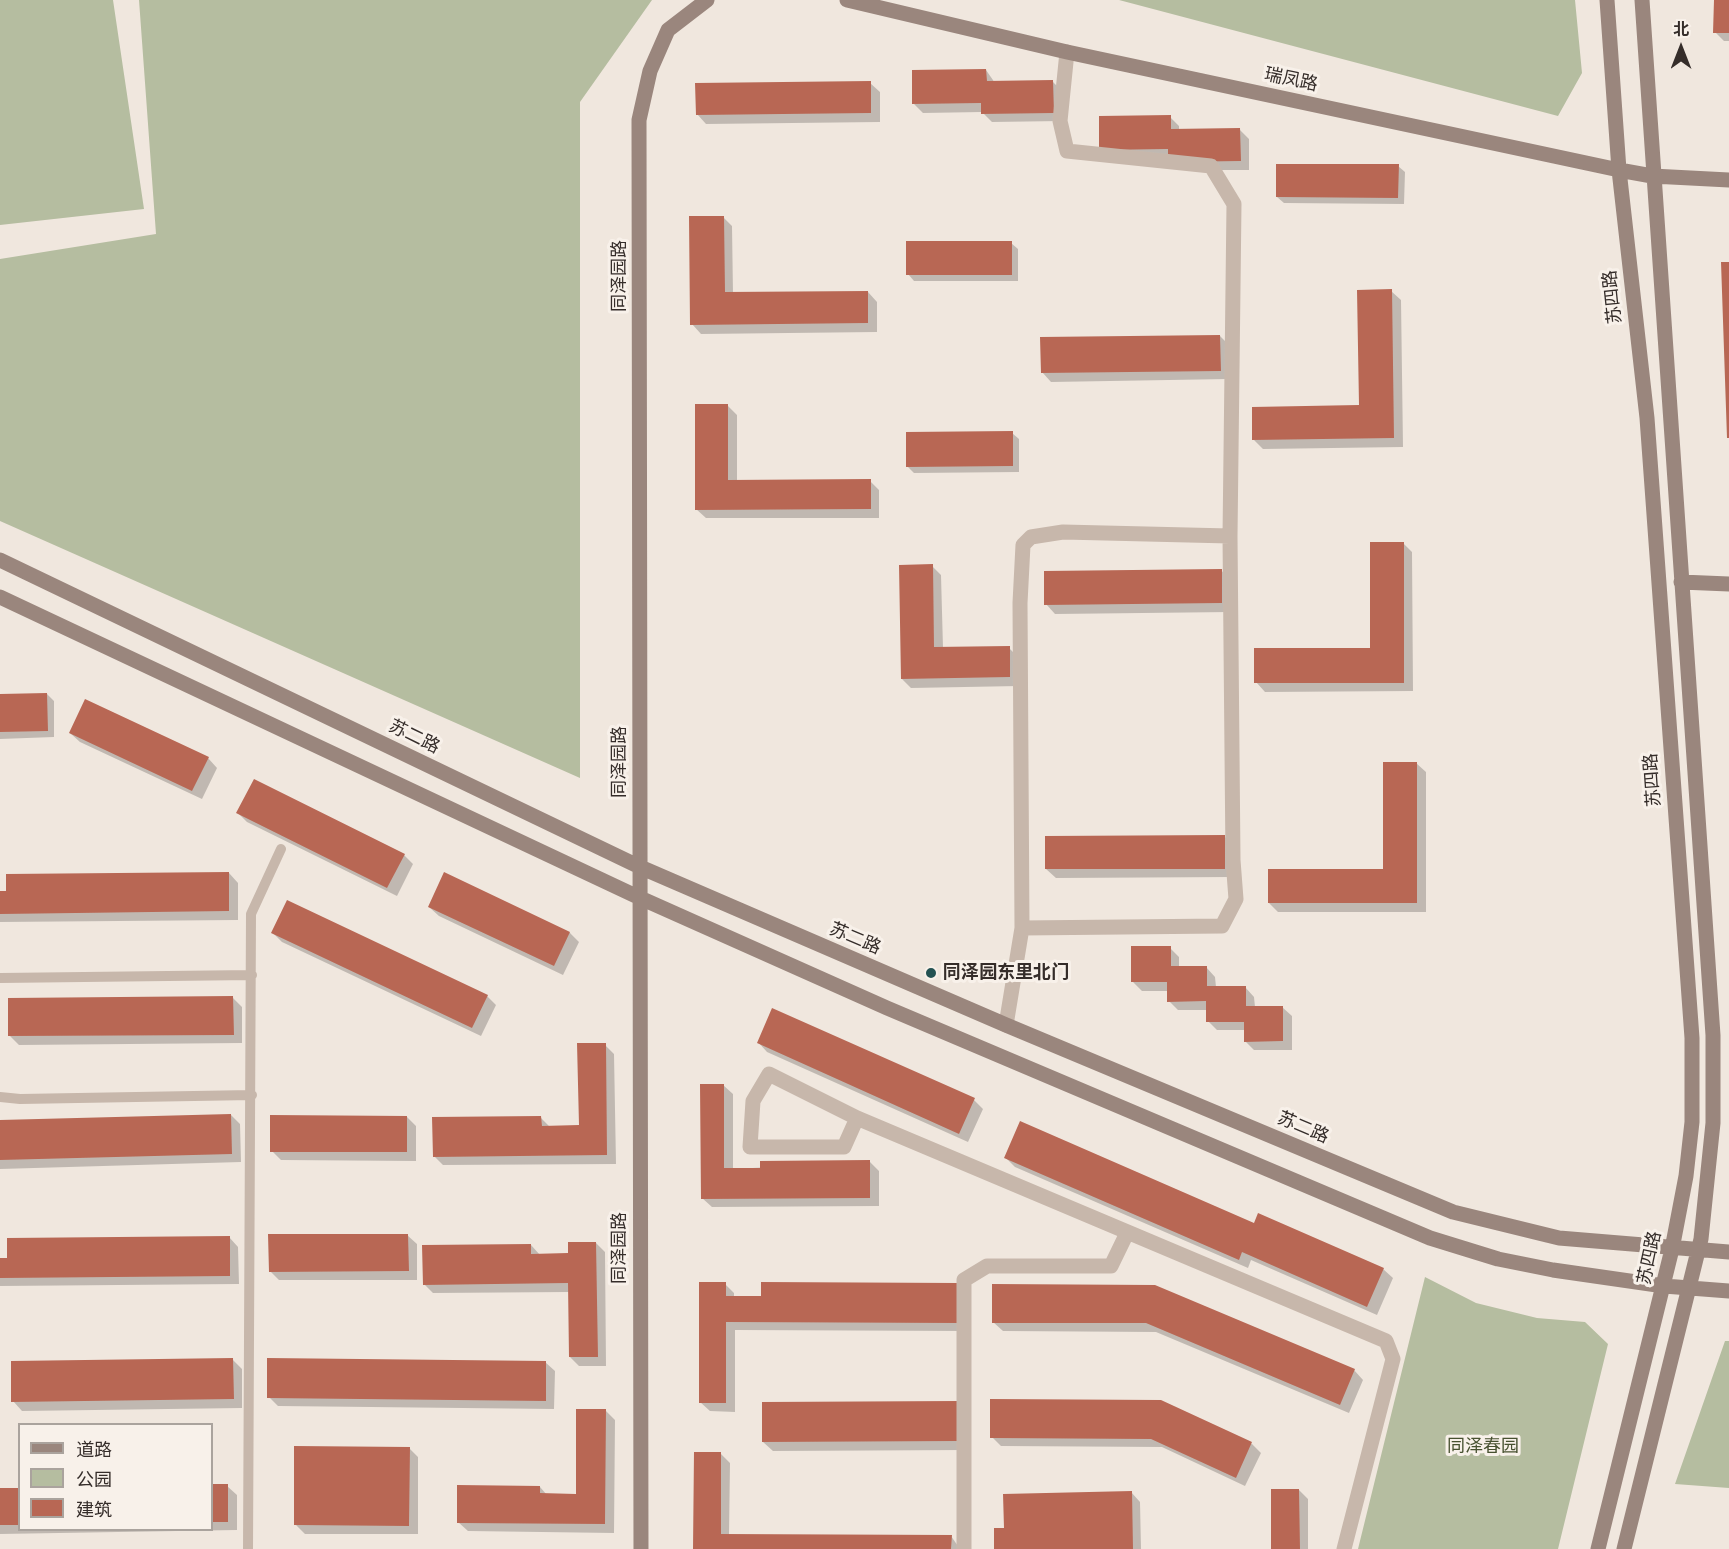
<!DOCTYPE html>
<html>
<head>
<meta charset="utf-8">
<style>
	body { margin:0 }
	#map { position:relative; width:1729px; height:1549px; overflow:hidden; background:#f0e7de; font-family:Arial,"Noto Sans SC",sans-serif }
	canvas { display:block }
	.legend { position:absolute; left:18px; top:1423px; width:195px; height:108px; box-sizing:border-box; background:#f8f1ea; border:2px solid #aaa39d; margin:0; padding:8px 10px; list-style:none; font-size:18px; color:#352d2a }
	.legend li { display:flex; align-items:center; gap:12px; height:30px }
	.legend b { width:30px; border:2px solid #aaa39d }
	.north { position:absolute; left:1651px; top:18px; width:60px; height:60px; -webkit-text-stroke:4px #f8f1ea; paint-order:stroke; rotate:0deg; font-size:16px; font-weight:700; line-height:24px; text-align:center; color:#352d2a }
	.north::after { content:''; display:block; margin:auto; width:21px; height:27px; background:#352d2a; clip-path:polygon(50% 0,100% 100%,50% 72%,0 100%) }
</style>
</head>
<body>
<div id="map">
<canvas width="1729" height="1549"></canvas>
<ul class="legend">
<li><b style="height:8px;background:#9a867d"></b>道路</li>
<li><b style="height:16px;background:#b5bda0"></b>公园</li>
<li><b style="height:16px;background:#b86754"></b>建筑</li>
</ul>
<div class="north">北</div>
</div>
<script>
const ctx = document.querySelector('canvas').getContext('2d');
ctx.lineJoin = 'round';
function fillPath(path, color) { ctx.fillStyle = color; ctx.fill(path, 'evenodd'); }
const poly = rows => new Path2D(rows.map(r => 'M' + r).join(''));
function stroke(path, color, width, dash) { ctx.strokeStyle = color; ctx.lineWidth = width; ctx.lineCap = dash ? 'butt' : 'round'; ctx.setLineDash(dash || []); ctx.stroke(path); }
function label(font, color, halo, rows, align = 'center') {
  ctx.font = font + ' Arial,"Noto Sans SC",sans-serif'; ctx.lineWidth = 6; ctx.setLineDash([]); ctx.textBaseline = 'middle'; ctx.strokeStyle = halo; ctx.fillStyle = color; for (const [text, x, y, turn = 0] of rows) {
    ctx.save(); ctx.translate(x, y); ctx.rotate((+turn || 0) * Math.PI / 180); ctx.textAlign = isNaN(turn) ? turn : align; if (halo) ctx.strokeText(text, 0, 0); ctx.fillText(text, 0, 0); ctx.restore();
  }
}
fillPath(poly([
	[0,0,113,0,144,209,0,225],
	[139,0,652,0,580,102,580,778,0,521,0,259,156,234],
	[1119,0,1575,0,1582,73,1558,116],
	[1425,1277,1476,1303,1537,1318,1585,1322,1608,1344,1558,1549,1358,1549],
	[1725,1341,1729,1341,1729,1488,1675,1484]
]), '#b5bda0');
fillPath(poly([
	[1716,0,1729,0,1729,41,1724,41,1715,32],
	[986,70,995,83,1053,82,1062,91,1062,121,992,122,982,112,923,113,914,104],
	[870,83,880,92,880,122,706,124,697,114],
	[1170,117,1179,126,1179,130,1240,130,1249,139,1249,170,1179,170,1170,161,1110,158],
	[1398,166,1405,172,1404,204,1284,203,1277,197],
	[723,217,732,226,733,294,868,292,877,302,877,332,701,334,692,324],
	[1011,243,1018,249,1018,281,914,281,908,274],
	[1391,291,1401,300,1403,447,1263,449,1254,440,1360,407],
	[1220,336,1229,345,1229,379,1051,382,1042,372],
	[728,406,737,415,737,481,870,481,879,490,879,518,706,518,696,509],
	[1012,433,1019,439,1019,472,914,473,907,466],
	[1403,543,1412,552,1413,691,1265,692,1256,682,1372,650],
	[932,566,941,575,943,648,1009,648,1018,657,1019,686,911,688,902,679],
	[1221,570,1230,580,1231,612,1055,614,1046,604],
	[47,694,54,701,54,737,0,739,0,695],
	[70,733,208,758,217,768,202,799,80,742],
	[1416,763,1426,772,1426,912,1278,912,1269,903,1385,870],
	[238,813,404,855,413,864,397,896,247,822],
	[1224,836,1233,845,1233,877,1056,878,1046,869],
	[229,873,238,883,238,920,0,922,0,892],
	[429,907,570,933,579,942,563,975,439,916],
	[273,933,487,996,496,1005,481,1036,282,942],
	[1170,948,1179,957,1179,968,1206,967,1215,977,1216,987,1245,987,1254,997,1255,1007,1282,1007,1292,1016,1292,1050,1254,1050,1245,1041,1245,1030,1217,1030,1208,1021,1208,1010,1178,1010,1169,1001,1169,991,1142,991,1133,982],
	[233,998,242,1007,242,1043,19,1045,10,1036],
	[758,1042,974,1100,983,1109,968,1142,767,1052],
	[605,1045,614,1054,616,1164,443,1165,434,1156,541,1118,550,1127,580,1127],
	[723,1085,733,1094,733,1169,870,1162,879,1171,879,1206,712,1207,702,1198],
	[231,1115,240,1124,241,1162,0,1169,0,1121],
	[407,1117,416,1126,416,1161,281,1160,272,1151],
	[1005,1157,1255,1225,1383,1269,1393,1278,1377,1315,1251,1260,1248,1268,1015,1167],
	[407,1235,417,1244,417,1280,279,1280,270,1271],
	[229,1237,238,1247,239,1284,0,1286,0,1259],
	[596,1243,605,1252,606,1366,579,1366,570,1357,569,1292,433,1293,424,1284,531,1245,540,1255,570,1255],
	[725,1284,734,1293,734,1298,957,1284,966,1331,735,1330,735,1412,710,1411,700,1402],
	[994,1286,1354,1370,1363,1380,1349,1413,1156,1332,1003,1331,993,1322],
	[233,1360,242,1369,242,1408,22,1411,13,1401],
	[545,1362,555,1371,554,1409,278,1406,269,1397],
	[1160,1402,1252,1444,1261,1453,1245,1486,1162,1447,1001,1446,992,1437],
	[958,1403,968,1450,773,1451,763,1442],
	[606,1411,615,1420,614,1533,468,1531,458,1522,540,1487,547,1495,577,1495],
	[409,1448,418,1457,418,1534,305,1534,296,1525],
	[721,1454,730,1463,729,1535,951,1536,960,1549,695,1549],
	[212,1486,227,1486,237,1495,237,1530,0,1534,0,1489,20,1489,20,1530,212,1530],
	[1299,1490,1308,1499,1308,1549,1273,1549],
	[1131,1492,1140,1502,1141,1549,996,1549]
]), '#0003');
fillPath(poly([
	[1714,0,1729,0,1729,33,1713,33],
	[986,69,987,81,1053,80,1054,113,981,114,981,103,912,104,912,70],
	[871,81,871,113,696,115,695,83],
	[1171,115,1171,129,1240,128,1241,161,1168,162,1168,149,1099,150,1099,116],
	[1276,164,1399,164,1398,198,1276,197],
	[689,216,724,216,725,292,868,291,868,323,690,325],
	[906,241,1012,241,1012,275,906,275],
	[1721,262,1729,262,1729,438,1727,438],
	[1392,289,1394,438,1252,440,1252,407,1359,405,1357,290],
	[1220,335,1221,371,1041,373,1040,337],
	[695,404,728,404,728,480,871,479,871,509,695,510],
	[1013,431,1013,466,906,467,906,432],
	[1370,542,1404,542,1404,683,1254,683,1254,648,1370,648],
	[933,564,934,647,1010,646,1010,677,901,679,899,565],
	[1222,569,1222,603,1044,605,1044,571],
	[47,693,48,731,0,732,0,694],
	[85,699,209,757,192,791,69,733],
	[1383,762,1417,762,1417,903,1268,903,1268,869,1383,869],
	[254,779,405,854,387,888,236,813],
	[1225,835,1225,869,1045,869,1045,836],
	[229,872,229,911,0,914,0,891,6,891,6,874],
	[444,872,570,932,554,966,428,907],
	[287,900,488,995,472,1028,271,933],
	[1131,946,1171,946,1171,966,1207,966,1207,986,1246,986,1246,1006,1283,1006,1283,1041,1244,1042,1244,1022,1206,1022,1206,1001,1167,1002,1167,982,1131,982],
	[233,996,234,1035,8,1036,8,998],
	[772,1008,975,1098,959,1134,757,1043],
	[577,1043,606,1043,607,1155,433,1157,432,1117,541,1116,542,1126,579,1125],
	[700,1084,724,1084,724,1168,760,1168,760,1161,870,1160,870,1198,701,1199],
	[231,1114,232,1154,0,1160,0,1120],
	[270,1115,407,1116,407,1152,270,1152],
	[1020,1121,1254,1223,1258,1213,1384,1268,1367,1307,1242,1252,1239,1260,1004,1158],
	[268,1234,408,1234,409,1271,269,1272],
	[230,1236,230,1276,0,1278,0,1258,7,1258,7,1238],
	[568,1242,596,1242,598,1357,569,1357,568,1283,423,1285,422,1245,531,1244,531,1254,568,1253],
	[699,1282,726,1282,726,1296,761,1296,761,1282,957,1283,957,1323,726,1322,726,1403,699,1403],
	[992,1284,1155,1285,1355,1369,1340,1405,1146,1323,992,1323],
	[233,1358,234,1399,11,1402,11,1361],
	[267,1358,546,1361,546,1401,267,1398],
	[990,1399,1161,1400,1252,1442,1236,1478,1151,1439,990,1438],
	[959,1401,959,1441,762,1442,762,1402],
	[576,1409,606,1409,605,1524,457,1523,457,1485,540,1486,540,1493,576,1494],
	[294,1446,410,1447,409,1526,294,1525],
	[694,1452,721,1452,721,1534,952,1535,951,1549,693,1549],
	[212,1484,228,1484,228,1522,212,1522],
	[0,1488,20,1488,20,1525,0,1525],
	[1271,1489,1299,1489,1300,1549,1271,1549],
	[1132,1491,1133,1549,994,1549,994,1528,1004,1528,1003,1494]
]), '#b86754');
stroke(poly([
	[0,978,252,975],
	[0,1097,20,1099,252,1095],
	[248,1549,251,914,281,849]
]), '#c7b7ab', 10);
stroke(poly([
	[1022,928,1222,926,1236,899,1233,860,1230,536,1234,204,1211,166,1067,151,1060,121,1067,52],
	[1006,1025,1022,928,1020,603,1023,545,1031,537,1063,532,1230,536],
	[857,1118,844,1147,750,1147,753,1101,769,1074,857,1118,1386,1341,1393,1359,1344,1549],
	[964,1549,964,1280,987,1266,1111,1266,1127,1233]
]), '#c7b7ab', 15);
stroke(poly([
	[847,0,1067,52,1619,170,1652,176,1729,180],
	[0,560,640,867,1006,1025,1453,1212,1559,1238,1729,1252],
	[1681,582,1729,584],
	[0,597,638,897,887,1008,1430,1238,1498,1259,1553,1270,1664,1286,1729,1291],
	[641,1549,639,120,650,71,668,30,707,0],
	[1598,1549,1672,1249,1686,1176,1692,1122,1692,1038,1647,418,1619,170,1607,0],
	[1624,1549,1701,1239,1713,1123,1713,1035,1642,0]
]), '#9a867d', 15);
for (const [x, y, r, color] of [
	[931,973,6,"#245252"]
]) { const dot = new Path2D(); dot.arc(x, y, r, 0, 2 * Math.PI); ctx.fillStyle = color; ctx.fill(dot); stroke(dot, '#f8f1ea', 2); }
label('18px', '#352d2a', '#f8f1ea', [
	["瑞凤路",1291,80,12],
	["同泽园路",620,276,-90],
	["苏四路",1613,297,-96],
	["苏二路",414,737,26],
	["同泽园路",620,762,-90],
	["苏四路",1653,780,-94],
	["苏二路",855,939,23],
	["苏二路",1303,1128,23],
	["同泽园路",620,1248,-90],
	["苏四路",1650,1258,-78]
]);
label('bold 18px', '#352d2a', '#f8f1ea', [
	["同泽园东里北门",943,973]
], 'left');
label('18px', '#475130', '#f8f1ea', [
	["同泽春园",1483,1447]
]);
</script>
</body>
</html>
